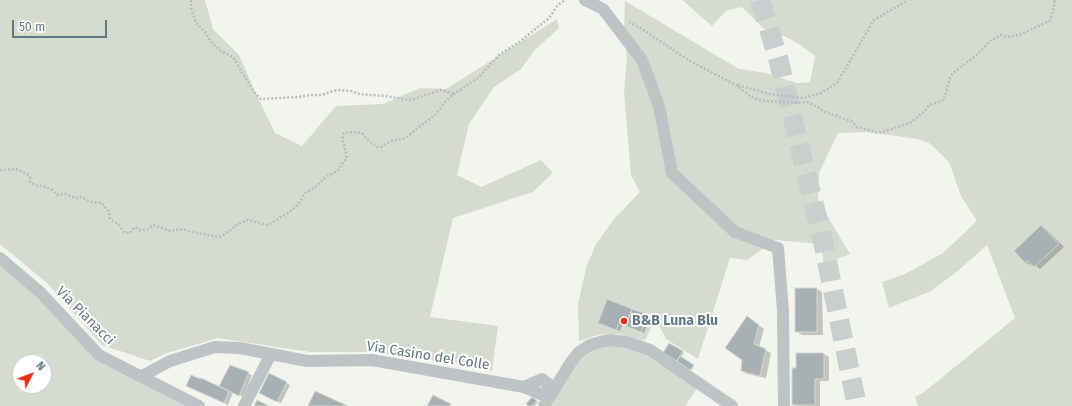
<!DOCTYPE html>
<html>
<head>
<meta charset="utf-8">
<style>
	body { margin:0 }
	#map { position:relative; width:1072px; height:406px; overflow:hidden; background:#f4f4ef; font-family:"Fira Sans",sans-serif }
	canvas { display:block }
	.north { position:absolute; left:12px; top:354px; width:40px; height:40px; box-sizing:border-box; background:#fff; border:1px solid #c0c9cd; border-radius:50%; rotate:48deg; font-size:11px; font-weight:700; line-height:16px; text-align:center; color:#617882 }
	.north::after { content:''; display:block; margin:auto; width:14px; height:18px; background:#ed2c16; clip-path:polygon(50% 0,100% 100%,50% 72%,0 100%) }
	.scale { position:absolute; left:12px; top:20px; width:95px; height:18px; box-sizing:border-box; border:2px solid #617882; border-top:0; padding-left:5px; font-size:12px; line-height:14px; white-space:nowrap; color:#617882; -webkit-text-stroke:3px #fff; paint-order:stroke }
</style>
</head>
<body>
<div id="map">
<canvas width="1072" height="406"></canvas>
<div class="north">N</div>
<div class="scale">50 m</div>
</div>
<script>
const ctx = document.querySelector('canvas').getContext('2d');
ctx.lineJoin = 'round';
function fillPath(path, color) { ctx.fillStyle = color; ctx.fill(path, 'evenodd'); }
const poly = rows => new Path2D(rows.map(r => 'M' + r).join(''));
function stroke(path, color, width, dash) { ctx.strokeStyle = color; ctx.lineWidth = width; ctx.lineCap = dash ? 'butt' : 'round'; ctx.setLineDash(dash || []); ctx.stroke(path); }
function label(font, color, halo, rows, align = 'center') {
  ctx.font = font + ' "Fira Sans",sans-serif'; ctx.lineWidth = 4; ctx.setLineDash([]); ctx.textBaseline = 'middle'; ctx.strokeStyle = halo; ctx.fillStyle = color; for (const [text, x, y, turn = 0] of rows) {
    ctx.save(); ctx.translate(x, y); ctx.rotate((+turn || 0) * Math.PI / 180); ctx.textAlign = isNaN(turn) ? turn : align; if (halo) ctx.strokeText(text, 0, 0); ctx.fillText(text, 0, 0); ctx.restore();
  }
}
fillPath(poly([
	[0,0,205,0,213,29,239,55,257,96,275,133,302,146,336,106,383,104,420,88,446,89,557,19,559,28,534,51,521,69,494,87,469,124,457,175,481,187,541,160,553,173,533,192,453,218,430,317,498,326,492,371,431,360,372,352,310,352,218,338,167,353,150,361,102,345,47,283,0,244],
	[682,0,1072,0,1072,406,918,406,915,397,923,393,1015,318,987,245,958,271,931,291,889,308,882,282,905,274,943,253,977,221,961,196,949,162,929,143,918,139,867,132,838,133,819,173,818,200,850,254,824,264,820,244,775,240,747,260,730,258,698,359,666,339,655,318,646,339,643,340,619,334,601,334,579,341,578,304,586,268,596,244,614,219,640,192,631,175,624,93,627,57,624,27,625,1,739,69,766,73,797,83,810,82,815,56,799,44,786,37,764,29,742,7,726,11,712,26],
	[0,264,38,295,84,346,188,406,0,406],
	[20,362,44,362,44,386,20,386],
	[603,346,624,346,642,352,697,388,685,406,549,406,576,363,589,350]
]), '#d6dbd0');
fillPath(poly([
	[1041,226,1047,230,1064,247,1040,269,1032,264,1031,265,1025,262],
	[817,289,822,292,823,335,802,335,796,331],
	[646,315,650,317,644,333,623,324,620,331,603,324],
	[752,320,764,329,759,347,771,353,766,378,747,374,742,371],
	[669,344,684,353,681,357,694,366,692,370,665,352],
	[824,354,829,357,829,381,820,381,820,406,797,406,793,404,797,369],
	[230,366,252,375,243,397,233,392,228,405,191,387,220,388],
	[269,374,290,385,281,403,263,394],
	[534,399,538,402,534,406,530,406]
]), '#0003');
const building = poly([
	[1041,225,1059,244,1034,267,1027,260,1025,263,1014,251,1041,225],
	[795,288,817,288,817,332,795,332,795,288],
	[607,299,632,309,626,326,619,323,616,330,598,323,607,299],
	[632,309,647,314,641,332,626,326,632,309],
	[747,316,759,325,754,344,766,349,760,376,741,371,742,360,725,348,747,316],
	[669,343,683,351,677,361,663,353,669,343],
	[796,353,824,353,824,379,815,379,815,405,792,405,792,368,796,368,796,353],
	[680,356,694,365,690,370,677,361,680,356],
	[230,365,249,372,239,396,219,386,230,365],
	[269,373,287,382,277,402,259,393,269,373],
	[191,375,201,379,201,378,229,391,224,403,186,386,191,375],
	[315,391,348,406,308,406,315,391],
	[433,395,451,404,450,406,427,406,433,395],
	[532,397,537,401,532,406,529,406,526,404,532,397],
	[257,400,269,406,254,406,257,400]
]);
fillPath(building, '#a7b1b4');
stroke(building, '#d5d5d2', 1);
stroke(poly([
	[760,0,778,58,823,242,857,406]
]), '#c8cfce', 20, [20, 10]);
stroke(poly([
	[191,0,191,8,196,23,205,32,212,43,221,51,233,57,254,92,261,99,298,97,310,95,322,95,333,91,340,90,351,91,359,94,386,96,408,100,414,99,441,90,454,94],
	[629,22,642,29,690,61,736,85,750,96,759,100,765,101,792,102,797,103,807,102,818,107,825,112,851,121,857,127,879,133,910,123,924,112,929,105,944,100,950,78,953,73,978,54,990,41,1001,35,1007,37,1019,35,1049,21,1052,16,1055,0],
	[738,85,769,94,804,98,821,93,837,83,874,20,908,0],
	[0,170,16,169,27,174,30,177,30,182,34,185,43,186,52,190,57,195,66,194,75,198,81,197,92,202,102,203,109,212,110,219,118,224,124,232,130,233,135,227,140,230,146,230,154,225,170,231,183,229,191,232,219,237,225,234,238,224,248,220,268,225,288,213,298,205,305,193,314,188,326,177,337,171,347,158,344,144,342,139,344,133,350,132,362,133,368,140,377,147,381,147,391,141,405,138,436,114,446,101,454,94,478,78,500,54,518,43,549,18,558,5,565,0]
]), '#b8bcbe', 2.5, [2, 2]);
stroke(poly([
	[585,0,603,9,642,60,659,106,672,173,735,232,778,248,783,311,784,406],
	[0,258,40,292,99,355,199,406],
	[142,376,170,361,215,347,240,348,307,361,372,360,524,387,540,394,555,389],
	[524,387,542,379,555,389],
	[244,406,271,354],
	[544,406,571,362,579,352,590,345,600,342,610,340,627,342,650,350,732,406]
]), '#bec4c6', 12);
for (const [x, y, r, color] of [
	[624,321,4,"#ed2c16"]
]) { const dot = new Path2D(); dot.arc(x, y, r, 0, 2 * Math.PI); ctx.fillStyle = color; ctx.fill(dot); stroke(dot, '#fff', 1.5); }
label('14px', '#617882', '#fff', [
	["Via Pianacci",85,316,45],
	["Via Casino del Colle",428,356,9]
]);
label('bold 14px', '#617882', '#fff', [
	["B&B Luna Blu",632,321]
], 'left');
</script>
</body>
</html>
